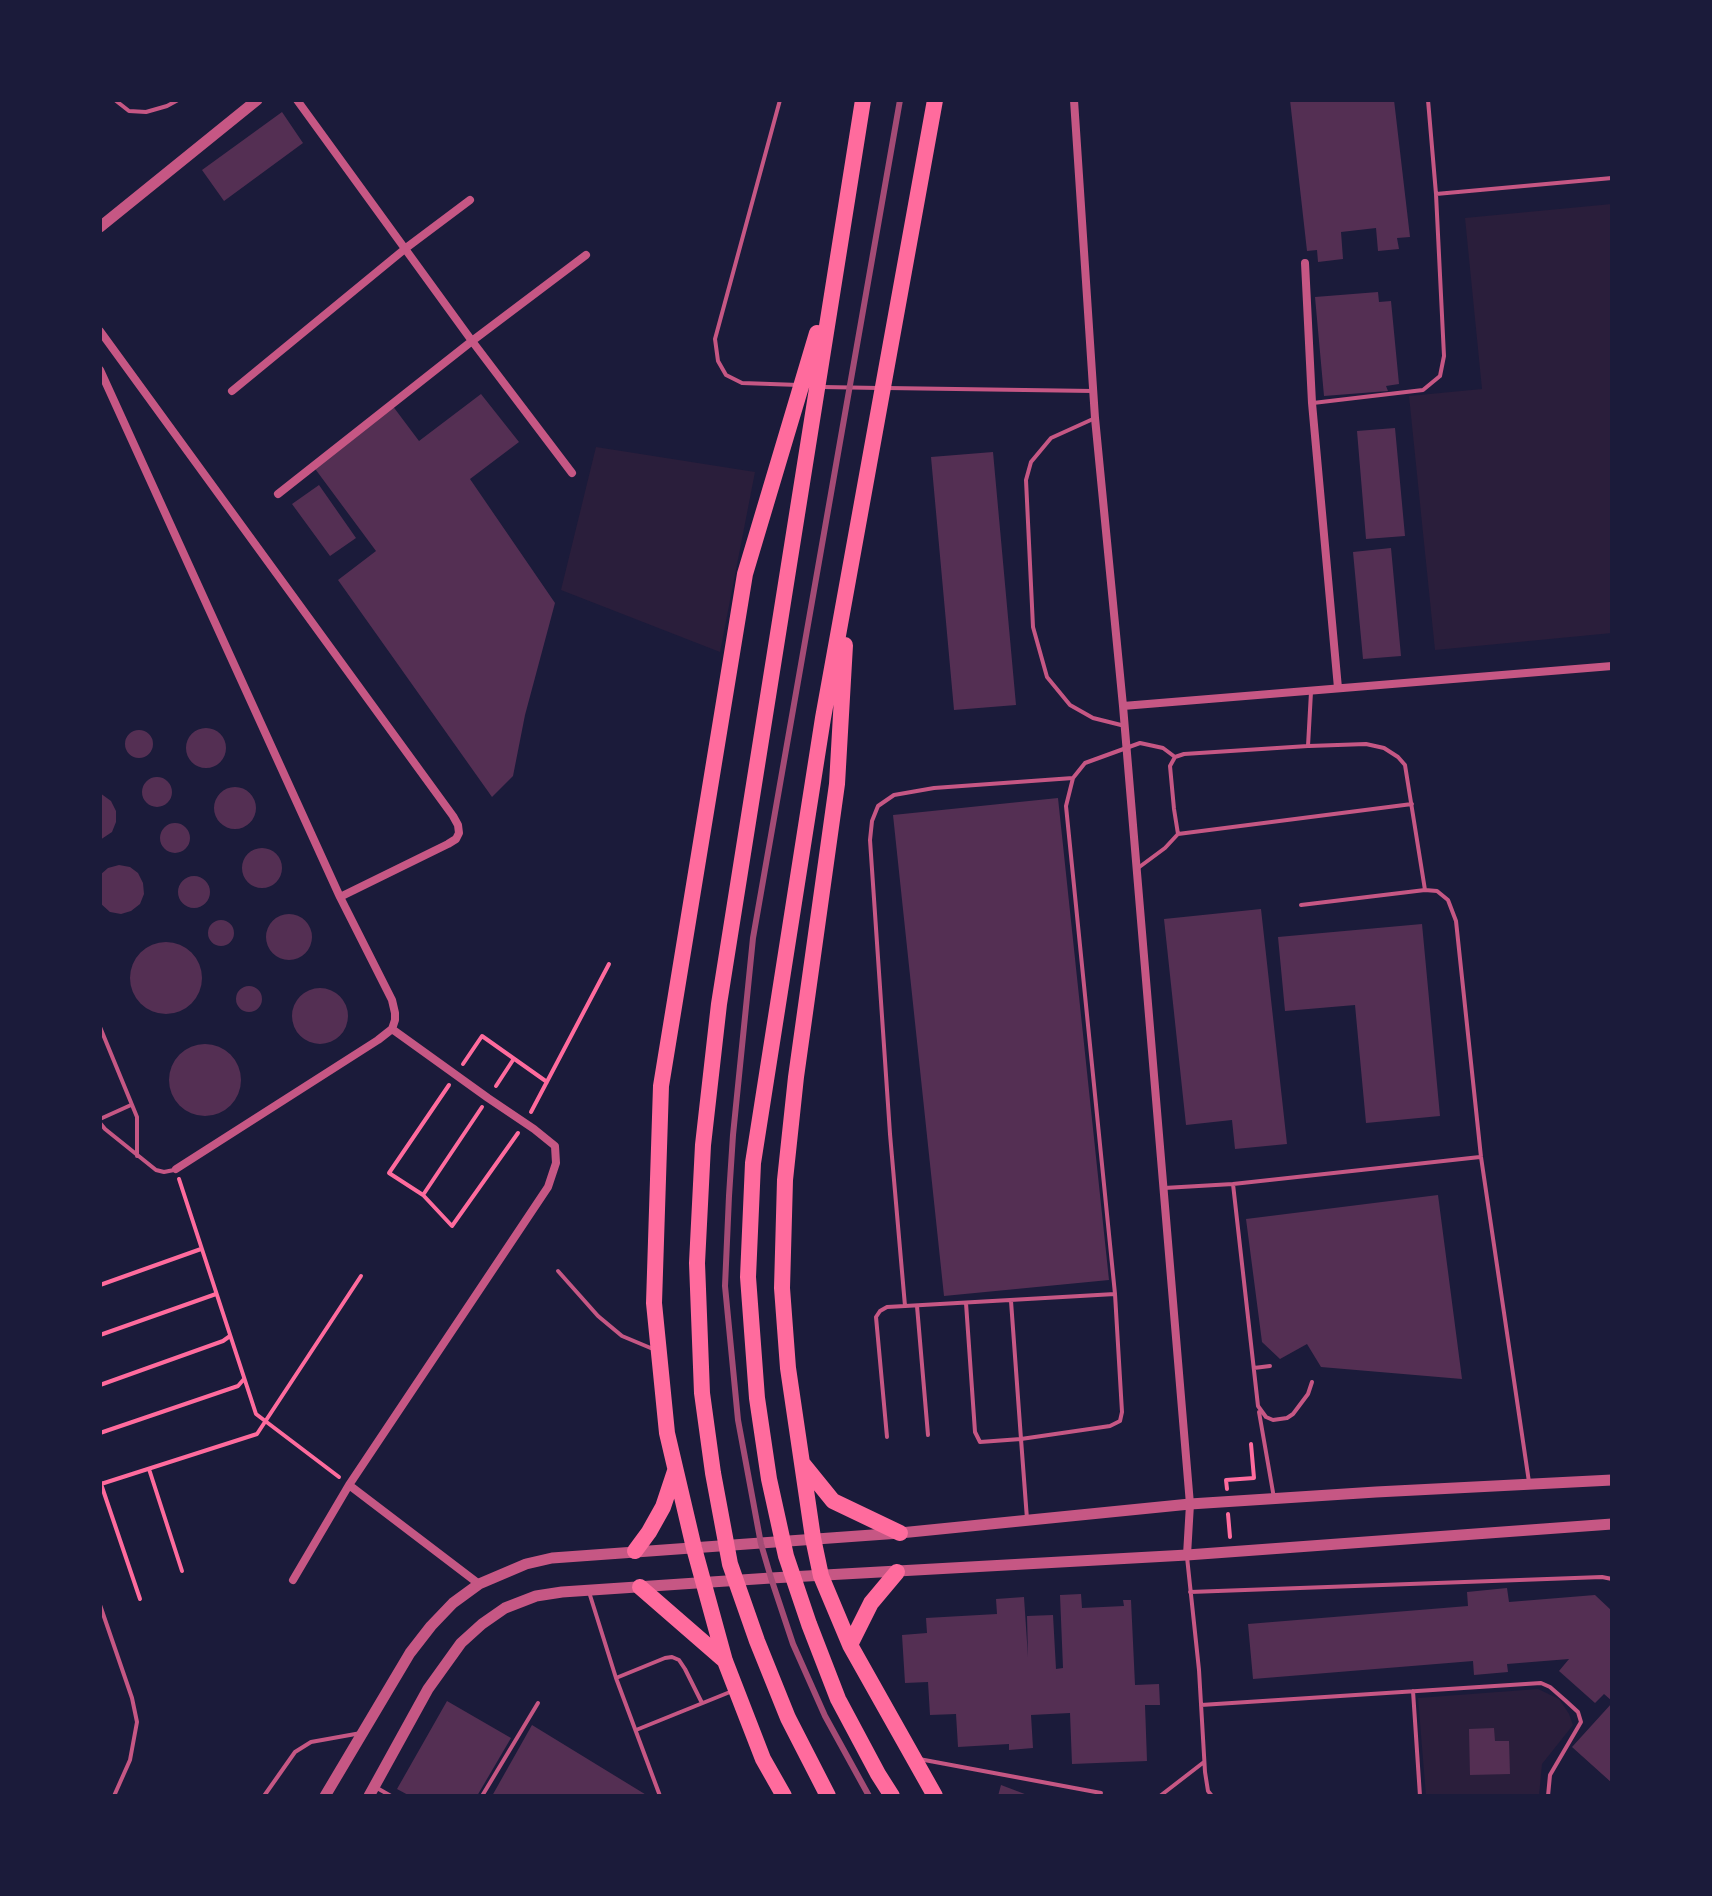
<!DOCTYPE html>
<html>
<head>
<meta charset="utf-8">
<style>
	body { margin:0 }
	#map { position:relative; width:1712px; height:1896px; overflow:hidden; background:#1b1b3a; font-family:"Noto Serif",serif }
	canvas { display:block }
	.frame { position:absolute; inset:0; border:102px solid #1b1b3a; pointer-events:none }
</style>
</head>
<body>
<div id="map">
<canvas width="1712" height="1896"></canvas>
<div class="frame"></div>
</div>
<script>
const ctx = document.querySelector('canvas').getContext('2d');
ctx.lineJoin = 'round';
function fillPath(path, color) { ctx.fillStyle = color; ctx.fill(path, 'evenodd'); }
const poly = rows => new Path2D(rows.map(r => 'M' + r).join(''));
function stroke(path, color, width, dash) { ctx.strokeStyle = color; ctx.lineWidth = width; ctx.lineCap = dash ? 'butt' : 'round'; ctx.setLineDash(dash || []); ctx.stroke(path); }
fillPath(poly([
	[1612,204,1612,633,1435,650,1409,396,1482,389,1465,218],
	[596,447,755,472,720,652,561,590],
	[1538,1689,1559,1699,1569,1714,1573,1725,1542,1764,1539,1796,1426,1796,1418,1698]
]), '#2a1e3b');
fillPath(poly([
	[1290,100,1394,100,1410,237,1397,238,1399,249,1378,251,1376,228,1341,232,1343,259,1318,262,1317,250,1307,251],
	[282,112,303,143,224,201,202,170],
	[1378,292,1379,302,1391,301,1399,384,1386,386,1388,391,1324,396,1315,297],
	[481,394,519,442,470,479,555,603,525,715,513,776,492,797,338,580,376,551,313,466,392,405,419,441],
	[1395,428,1405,536,1366,539,1357,431],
	[993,452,1016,705,954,710,931,457],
	[319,485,356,538,330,556,292,504],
	[1391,548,1401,656,1363,659,1353,552],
	'186 748a20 20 0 1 1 40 0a20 20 0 1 1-40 0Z',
	'125 744a14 14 0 1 1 28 0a14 14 0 1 1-28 0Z',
	'142 792a15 15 0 1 1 30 0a15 15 0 1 1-30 0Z',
	'214 808a21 21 0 1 1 42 0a21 21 0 1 1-42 0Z',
	[100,793,111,801,116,811,116,822,112,832,100,840],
	[1058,798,1109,1280,944,1296,893,815],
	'160 838a15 15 0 1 1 30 0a15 15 0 1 1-30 0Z',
	'242 868a20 20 0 1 1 40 0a20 20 0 1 1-40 0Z',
	[119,865,130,867,138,873,143,883,144,894,140,904,131,911,121,914,110,912,100,903,100,875,108,868],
	'178 892a16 16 0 1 1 32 0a16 16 0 1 1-32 0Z',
	[1261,909,1287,1144,1235,1149,1232,1120,1186,1125,1164,919],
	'266 937a23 23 0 1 1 46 0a23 23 0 1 1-46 0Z',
	'208 933a13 13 0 1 1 26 0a13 13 0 1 1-26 0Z',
	[1422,924,1440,1116,1366,1123,1355,1005,1285,1011,1278,937],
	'130 978a36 36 0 1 1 72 0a36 36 0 1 1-72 0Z',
	'236 999a13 13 0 1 1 26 0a13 13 0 1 1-26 0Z',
	'292 1016a28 28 0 1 1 56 0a28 28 0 1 1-56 0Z',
	'169 1080a36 36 0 1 1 72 0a36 36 0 1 1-72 0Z',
	[1438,1195,1462,1379,1321,1367,1307,1344,1280,1359,1262,1342,1246,1219],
	[1507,1588,1509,1602,1595,1595,1612,1611,1612,1701,1604,1694,1595,1703,1559,1671,1569,1659,1507,1664,1508,1672,1474,1675,1473,1661,1253,1679,1248,1624,1468,1606,1467,1592],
	[1081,1594,1082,1608,1124,1606,1123,1600,1131,1600,1135,1685,1159,1684,1160,1705,1145,1705,1147,1761,1072,1764,1070,1713,1031,1715,1033,1748,1009,1750,1009,1744,958,1747,956,1714,930,1715,928,1682,905,1683,902,1635,927,1633,926,1618,997,1614,996,1599,1024,1597,1028,1657,1027,1616,1053,1615,1056,1669,1063,1668,1060,1595],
	[447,1701,511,1738,477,1796,410,1796,397,1789],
	[1612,1703,1612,1783,1572,1747],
	[532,1725,648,1796,492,1796],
	[1494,1728,1495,1741,1509,1741,1510,1774,1470,1775,1469,1729],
	[1001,1785,1030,1796,998,1796]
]), '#542f53');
stroke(poly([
	[463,1064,482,1036,547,1082],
	[449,1085,389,1173,423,1195,452,1226,518,1133],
	[496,1086,513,1060],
	[531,1112,609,964],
	[179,1179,256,1414,339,1477],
	[423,1195,482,1107],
	[100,1285,201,1249],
	[100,1335,216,1294],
	[100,1385,223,1341,230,1336],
	[100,1433,238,1386,244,1379],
	[149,1469,182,1571],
	[100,1481,140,1599],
	[101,1484,257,1434,361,1276],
	[1227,1489,1226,1480,1254,1478,1251,1444],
	[1228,1514,1230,1537]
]), '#ff6b9d', 4);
stroke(poly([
	[115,100,129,111,146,112,167,106,178,100],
	[780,100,715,339,718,361,726,375,742,383,799,385],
	[1436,194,1612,178],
	[823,387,879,388],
	[887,388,1093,391],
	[1313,403,1423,390,1440,376,1444,356,1436,194,1428,100],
	[1093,419,1051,438,1031,462,1026,480,1033,627,1047,677,1070,705,1093,718,1125,726],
	[1311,692,1308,746,1184,754,1175,757,1170,766,1174,809,1178,834,1412,804],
	[1309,746,1366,744,1384,748,1398,757,1405,765,1425,890],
	[1073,778,934,788,894,795,878,806,872,821,870,840,890,1134,905,1306,1115,1294],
	[1138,868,1165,848,1178,834],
	[1301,905,1425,890,1437,891,1448,900,1456,921,1481,1157,1529,1482],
	[100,1027,137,1117,137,1156],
	[100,1119,131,1105],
	[100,1123,105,1129,156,1170,164,1172,174,1170],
	[1233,1184,1258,1406,1266,1417,1273,1420,1287,1418,1293,1414,1308,1394,1312,1382],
	[1164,1188,1233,1184,1480,1157],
	[558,1271,598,1316,622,1336,653,1349],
	[966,1303,975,1432,980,1442,1021,1439,1011,1301],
	[917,1306,928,1435],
	[1254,1368,1270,1366],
	[1259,1412,1274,1498],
	[887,1437,876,1317,880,1311,887,1307,905,1306],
	[1027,1519,1021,1439,1110,1426,1120,1421,1122,1412,1115,1294,1066,806,1073,778,1085,763,1140,743,1163,748,1175,757],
	[1187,1557,1199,1670,1205,1772,1208,1791,1212,1796],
	[589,1592,616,1678,660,1796],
	[1190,1592,1602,1577,1612,1579],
	[100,1605,132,1698,137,1722,130,1760,114,1796],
	[616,1678,665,1658,672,1657,679,1660,685,1669,702,1703],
	[1413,1691,1420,1796],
	[1201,1705,1541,1683,1550,1687,1566,1701,1578,1712,1581,1722,1550,1775,1548,1796],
	[636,1730,730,1692],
	[919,1759,1101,1793],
	[377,1788,391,1796],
	[264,1796,295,1752,311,1742,361,1733],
	[482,1796,538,1703],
	[1160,1796,1204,1762]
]), '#c65784', 4);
stroke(poly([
	[297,100,472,341,572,473],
	[1074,100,1095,418,1123,706,1190,1504,1187,1555],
	[1305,263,1312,403,1338,688],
	[100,331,453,816,458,825,459,833,456,839,448,844,340,897],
	[100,370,340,897,392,1000,395,1013,395,1020,392,1029,378,1040,176,1169],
	[232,391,406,248,470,200],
	[278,494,472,341,586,255],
	[1123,706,1612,666],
	[392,1029,488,1098,534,1129,555,1146,556,1163,548,1187,349,1485,479,1584],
	[293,1580,349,1485]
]), '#c65784', 8);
stroke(poly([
	[100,227,257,100],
	[325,1796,410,1653,431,1626,453,1603,479,1584,526,1564,552,1558,900,1533,1190,1504,1376,1492,1612,1480],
	[369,1796,428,1689,461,1643,482,1624,505,1608,536,1596,562,1592,771,1578,1187,1555,1612,1524]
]), '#c65784', 11);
stroke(poly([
	[845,645,837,784,796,1077,785,1180,782,1288,788,1368,813,1538,821,1576,850,1645,935,1796],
	[803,1464,833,1501,900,1533],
	[635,1551,649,1532,663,1507,675,1471],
	[640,1587,724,1660],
	[850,1645,871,1603,897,1572],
	[784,1796,763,1759,725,1661,694,1548,667,1433,654,1303,661,1086,745,574,817,333],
	[828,1796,788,1718,757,1641,730,1564,713,1473,702,1393,697,1263,703,1145,719,1004,863,100],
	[892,1796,878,1774,838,1699,809,1624,786,1556,769,1479,757,1398,748,1277,753,1163,823,718,935,100]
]), '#ff6b9d', 16);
stroke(poly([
	[869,1796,825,1716,793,1644,771,1578,761,1544,738,1420,725,1286,729,1196,733,1135,753,938,900,100]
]), '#a44b75', 6);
</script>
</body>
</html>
